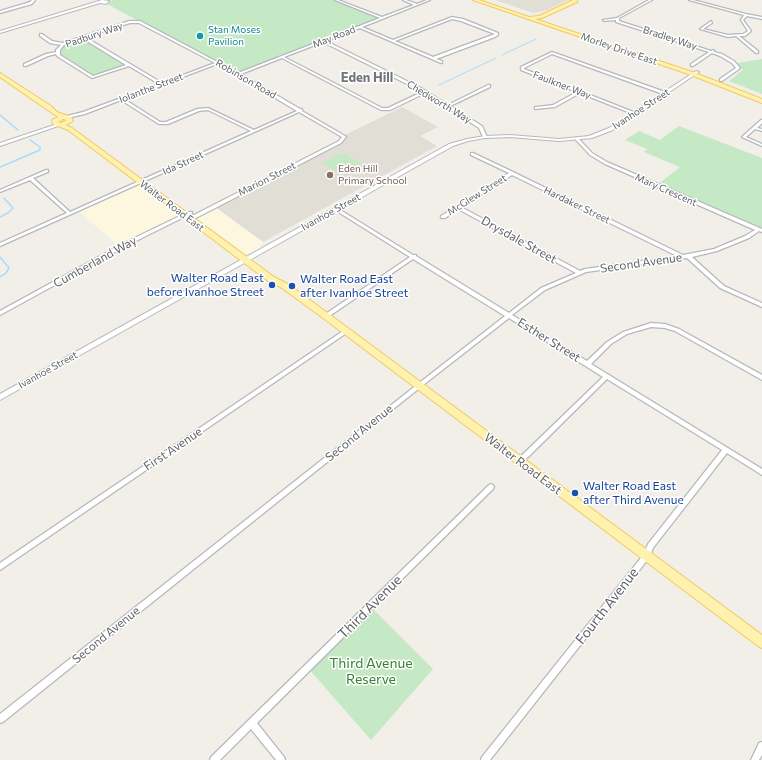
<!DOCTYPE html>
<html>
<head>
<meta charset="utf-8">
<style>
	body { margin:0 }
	canvas { display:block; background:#f1efe8 }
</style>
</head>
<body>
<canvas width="762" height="760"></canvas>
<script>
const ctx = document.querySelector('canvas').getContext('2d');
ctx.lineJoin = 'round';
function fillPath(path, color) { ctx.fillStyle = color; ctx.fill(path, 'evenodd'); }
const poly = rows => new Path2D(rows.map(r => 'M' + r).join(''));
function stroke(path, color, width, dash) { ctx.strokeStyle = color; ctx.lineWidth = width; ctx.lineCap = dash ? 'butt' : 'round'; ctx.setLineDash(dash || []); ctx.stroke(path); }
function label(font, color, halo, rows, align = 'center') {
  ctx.font = font + ' Commissioner,sans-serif'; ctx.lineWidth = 3; ctx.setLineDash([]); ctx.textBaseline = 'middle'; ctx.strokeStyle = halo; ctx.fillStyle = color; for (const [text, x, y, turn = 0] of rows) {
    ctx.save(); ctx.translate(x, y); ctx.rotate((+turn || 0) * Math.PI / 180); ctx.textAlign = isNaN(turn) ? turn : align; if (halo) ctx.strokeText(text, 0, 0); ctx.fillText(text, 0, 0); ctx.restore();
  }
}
fillPath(poly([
	[141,183,185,215,120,247,77,210],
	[214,206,263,242,259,251,249,257,195,216]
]), '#fef7e0');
fillPath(poly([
	[495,0,568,0,547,10,534,13],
	[402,107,438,127,420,136,437,146,263,242,214,206,340,142,343,136]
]), '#e1ded6');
fillPath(poly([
	[112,0,336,0,382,18,238,74,105,3],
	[82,37,129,65,93,77,58,55,59,50,63,44],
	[762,59,762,94,729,81,743,70,737,63],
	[679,126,762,158,762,231,657,185,680,167,644,152,647,149,625,140,639,131,660,140],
	[342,153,361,163,342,174,322,163],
	[370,606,433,669,371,740,308,668]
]), '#c5e8c5');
stroke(poly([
	[502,55,536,39],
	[439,85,496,58]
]), '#aadaff', 1);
stroke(poly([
	[0,115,18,130],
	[0,167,40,150,40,147,30,140],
	[0,217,8,213,13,208,4,198],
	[0,257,9,268,6,273,0,277]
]), '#aadaff', 1.5);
const minor = poly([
	[32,0,35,0,32,4,0,13,0,11,30,2,32,0],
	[335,0,338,0,382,17,414,5,403,0,406,0,417,4,427,0,430,0,362,27,393,40,452,17,463,19,498,33,498,35,495,37,436,59,442,61,442,63,441,63,360,28,326,41,421,88,448,105,488,85,490,85,490,87,450,106,482,126,487,137,486,138,483,137,479,128,425,93,390,110,381,110,282,58,241,74,300,109,302,109,302,111,345,136,346,137,341,143,192,220,188,220,188,218,339,141,342,137,299,112,0,246,0,243,67,213,30,180,0,192,0,190,46,170,48,170,48,172,33,178,70,212,251,131,208,110,199,111,168,124,159,124,121,100,85,114,67,118,67,116,83,112,159,84,129,66,92,78,60,58,57,56,56,54,48,56,26,66,24,66,24,64,46,54,56,52,56,50,61,45,50,43,40,36,40,34,42,34,52,41,63,43,129,21,140,21,238,73,380,18,335,0],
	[452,19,461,21,495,34,433,57,395,41,452,19],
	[130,23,139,23,215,63,162,83,85,37,130,23],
	[82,38,126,65,93,76,60,55,60,50,64,45,82,38],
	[323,42,419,90,422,92,388,108,382,108,284,57,323,42],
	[217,64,237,75,297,111,254,130,208,108,197,109,166,122,160,122,124,99,217,64],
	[649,0,652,0,619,18,619,21,711,51,714,50,714,52,722,54,734,61,740,68,739,69,722,81,720,81,720,79,736,68,732,63,720,56,712,53,693,66,691,66,691,64,709,52,616,22,616,20,604,21,603,20,617,18,649,0],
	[689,0,693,0,746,14,762,17,762,19,747,16,743,20,751,31,745,36,739,36,758,51,758,53,756,53,736,36,728,37,700,29,711,21,712,23,703,29,728,35,743,34,748,31,741,20,744,15,689,0],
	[552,52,665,92,666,93,663,94,552,54,524,68,524,69,636,113,633,114,580,93,555,107,535,109,535,107,536,107,553,105,577,92,521,70,521,67,552,52],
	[761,120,762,120,762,123,757,128,762,129,762,131,755,129,746,137,762,144,762,146,742,137,761,120],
	[576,138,578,138,592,153,607,162,762,229,762,232,759,231,749,238,717,251,692,257,724,286,762,303,762,307,720,288,687,258,586,272,545,290,512,315,587,361,607,342,623,332,651,323,665,324,679,329,762,375,762,380,675,331,665,328,651,327,627,334,611,344,591,364,762,469,762,475,727,453,653,548,649,558,490,760,481,760,482,757,644,554,648,544,722,450,607,379,522,463,520,464,518,463,517,461,518,459,603,377,509,318,427,382,3,722,0,723,0,714,423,380,505,316,413,259,328,317,324,317,323,316,324,315,410,257,335,210,335,208,337,208,413,255,416,255,416,256,509,313,541,288,576,273,458,209,445,218,441,218,441,216,457,206,509,173,471,155,471,153,473,153,513,172,683,255,714,249,745,236,755,230,605,164,590,155,576,140,576,138],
	[512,175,677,256,585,269,580,271,461,207,512,175],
	[188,212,192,212,192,213,128,245,0,315,0,311,124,243,188,212],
	[346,329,349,331,348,332,0,570,0,563,346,329],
	[491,484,493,485,494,487,493,489,257,723,284,757,285,760,276,760,251,729,220,760,210,760,211,757,489,485,491,484],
	[762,742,762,755,759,760,751,760,759,743,762,742]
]);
const tertiary = poly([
	[102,0,109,1,106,4,100,3,0,33,0,31,102,0],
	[696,71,699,72,613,130,592,138,559,141,510,137,485,138,468,141,453,146,0,400,0,394,449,144,467,139,485,136,510,135,559,139,589,136,609,128,696,71],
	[57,124,61,125,0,146,0,143,57,124]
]);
const primary = poly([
	[473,0,479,0,529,17,539,16,573,0,577,0,577,2,542,18,535,19,695,73,762,99,762,103,691,75,473,0],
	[0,73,51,106,57,112,71,117,73,121,66,125,72,128,274,277,288,284,329,314,762,635,762,648,758,646,323,318,282,288,268,281,68,130,53,124,52,120,58,117,0,77,0,73],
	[63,119,67,120,61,123,58,122,63,119]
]);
stroke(minor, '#b5b8bc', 2.5);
stroke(tertiary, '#b5b8bc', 2);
stroke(primary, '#f2c960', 2);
fillPath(minor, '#fff');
fillPath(tertiary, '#fff');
fillPath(primary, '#fff2af');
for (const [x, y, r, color] of [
	[200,36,4,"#0f9aa8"],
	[330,175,4,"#8d6e63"],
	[272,285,4,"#1a4fb4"],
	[292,286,4,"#1a4fb4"],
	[575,493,4,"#1a4fb4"]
]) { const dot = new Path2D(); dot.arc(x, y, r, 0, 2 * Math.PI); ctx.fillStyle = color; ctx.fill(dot); stroke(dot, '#fff', 1.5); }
label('10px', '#0d838f', '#fff', [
	["Stan Moses",208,30],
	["Pavilion",208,42]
], 'left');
label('10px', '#5f6368', '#fff', [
	["Padbury Way",94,35,-19],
	["May Road",334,37,-21],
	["Bradley Way",670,38,18],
	["Morley Drive East",619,49,19],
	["Robinson Road",246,79,30],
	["Faulkner Way",562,85,21],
	["Iolanthe Street",151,88,-21],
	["Chedworth Way",439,102,31],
	["Ivanhoe Street",641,109,-33],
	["Ida Street",183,163,-25],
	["Marion Street",267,179,-27],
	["Mary Crescent",666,190,24],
	["McGlew Street",477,195,-32],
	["Hardaker Street",577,205,26],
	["Walter Road East",172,206,37],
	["Ivanhoe Street",331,212,-29],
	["Ivanhoe Street",48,370,-29]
]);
label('10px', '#785e54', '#fff', [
	["Eden Hill",338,169],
	["Primary School",338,181]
], 'left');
label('12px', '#5f6368', '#fff', [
	["Drysdale Street",519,240,29],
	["Cumberland Way",95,262,-29],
	["Second Avenue",641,263,-8],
	["Esther Street",549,340,32],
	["Second Avenue",359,433,-39],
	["First Avenue",173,449,-34],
	["Walter Road East",523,464,37],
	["Second Avenue",106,635,-39]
]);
label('12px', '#164399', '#fff', [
	["Walter Road East",264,278,"right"],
	["before Ivanhoe Street",264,292,"right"],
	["Walter Road East",300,279],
	["after Ivanhoe Street",300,293],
	["Walter Road East",583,486],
	["after Third Avenue",583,500]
], 'left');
label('bold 13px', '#70757a', '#fff', [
	["Eden Hill",367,78]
]);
label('14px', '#5f6368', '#fff', [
	["Fourth Avenue",607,606,-52],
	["Third Avenue",370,607,-45]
]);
label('14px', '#348238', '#fff', [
	["Third Avenue",371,663],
	["Reserve",371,679]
]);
</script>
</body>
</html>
